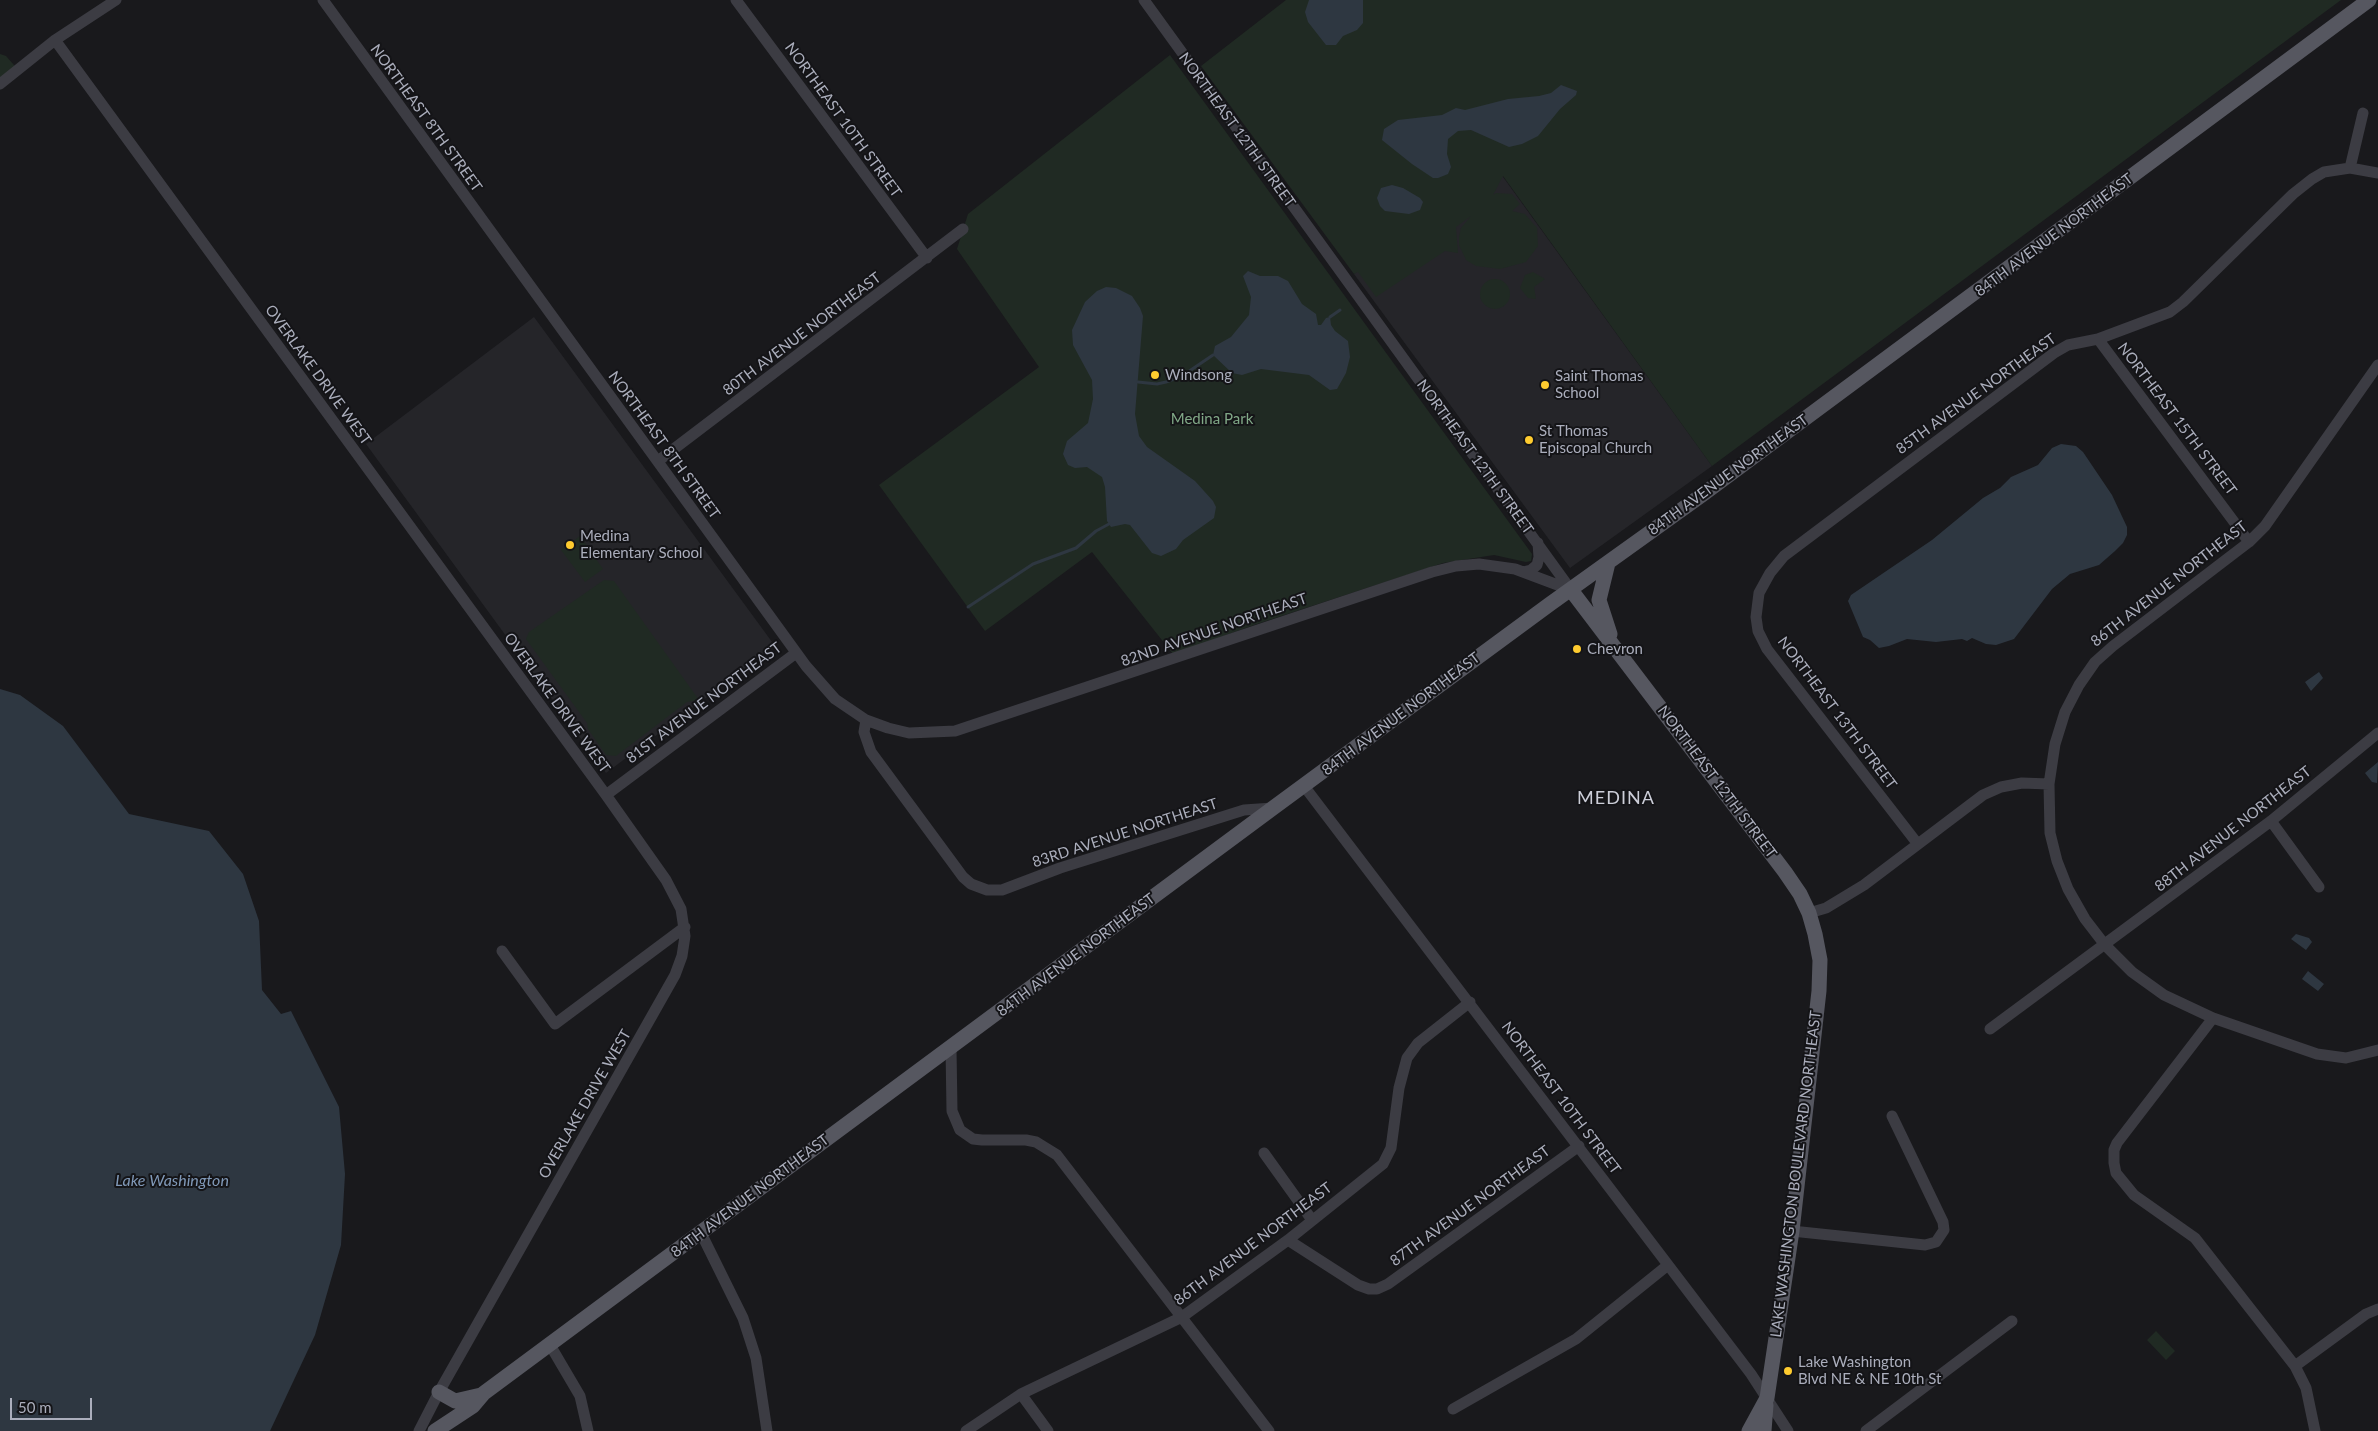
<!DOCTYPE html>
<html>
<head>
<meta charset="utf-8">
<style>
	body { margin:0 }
	#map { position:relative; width:2378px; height:1431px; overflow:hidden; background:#19191c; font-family:Lato,sans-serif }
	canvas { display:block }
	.scale { position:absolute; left:10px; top:1398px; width:82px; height:22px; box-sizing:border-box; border:2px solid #abaebc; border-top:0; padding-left:6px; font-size:15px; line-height:18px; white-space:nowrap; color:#abaebc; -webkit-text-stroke:4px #141417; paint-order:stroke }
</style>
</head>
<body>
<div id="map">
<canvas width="2378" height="1431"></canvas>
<div class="scale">50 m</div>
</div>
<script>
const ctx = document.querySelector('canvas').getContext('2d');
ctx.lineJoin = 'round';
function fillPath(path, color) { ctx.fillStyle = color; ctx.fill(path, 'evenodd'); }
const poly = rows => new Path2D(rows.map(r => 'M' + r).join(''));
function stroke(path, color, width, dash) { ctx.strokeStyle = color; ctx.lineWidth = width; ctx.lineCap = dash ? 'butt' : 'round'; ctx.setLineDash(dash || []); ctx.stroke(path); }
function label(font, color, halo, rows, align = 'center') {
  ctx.font = font + ' Lato,sans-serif'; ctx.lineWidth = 4; ctx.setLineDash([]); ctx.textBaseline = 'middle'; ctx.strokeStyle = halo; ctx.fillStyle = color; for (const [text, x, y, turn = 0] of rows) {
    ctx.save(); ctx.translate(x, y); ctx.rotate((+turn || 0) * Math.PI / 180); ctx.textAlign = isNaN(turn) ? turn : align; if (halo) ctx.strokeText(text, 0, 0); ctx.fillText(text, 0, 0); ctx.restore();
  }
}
fillPath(poly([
	[1498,170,1712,466,1570,568,1354,274],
	[534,317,775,646,606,773,366,444]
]), '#252529');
fillPath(poly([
	[1286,0,2341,0,1712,466,1503,176,1493,195,1496,193,1512,194,1520,204,1512,211,1525,214,1537,228,1538,246,1526,262,1500,269,1476,266,1466,260,1459,245,1459,237,1461,228,1471,216,1456,227,1458,253,1445,251,1376,297,1358,272,1354,274,1201,66],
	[0,54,6,56,21,73,0,90],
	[1170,55,1532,554,1531,561,1526,562,1494,555,1443,563,1257,624,1173,654,1092,552,985,631,879,485,1039,367,957,249,968,214],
	[1533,272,1545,279,1534,287,1536,299,1528,298,1520,288,1525,275],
	'1480 294a15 15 0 1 1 30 0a15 15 0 1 1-30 0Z',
	[580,536,603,569,585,582,561,550],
	[604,580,614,581,699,700,687,702,616,756,606,755,588,729,587,723,526,639,529,632],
	[2156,1331,2175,1351,2166,1360,2147,1340]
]), '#202a23');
fillPath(poly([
	[1309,0,1363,0,1363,23,1357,30,1343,36,1336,45,1326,45,1308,22,1305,12],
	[1561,85,1577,91,1576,95,1560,109,1538,136,1522,144,1509,147,1471,130,1458,131,1448,139,1447,154,1451,167,1448,174,1438,178,1433,178,1412,164,1382,140,1384,129,1398,120,1442,115,1456,108,1465,110,1508,99,1539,96,1551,93],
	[1392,185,1403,188,1420,198,1423,202,1420,210,1409,214,1385,211,1380,206,1377,198,1381,188],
	[1248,271,1260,276,1278,276,1288,281,1302,304,1316,314,1318,325,1321,325,1326,318,1330,317,1331,325,1335,331,1348,341,1350,357,1346,373,1337,389,1330,390,1309,375,1261,369,1242,375,1232,373,1213,355,1215,346,1231,337,1249,315,1251,297,1243,276],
	[1106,287,1116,288,1132,296,1140,308,1143,316,1135,414,1139,436,1147,447,1195,481,1213,501,1216,507,1214,518,1183,540,1176,549,1161,556,1152,553,1130,525,1125,524,1111,527,1107,521,1105,487,1102,477,1087,467,1075,468,1068,465,1063,454,1067,441,1088,423,1093,399,1092,380,1073,345,1072,330,1085,302,1097,291],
	[2061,444,2076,446,2083,452,2112,495,2127,527,2127,535,2123,543,2115,551,2099,565,2070,574,2052,589,2014,639,1996,645,1986,644,1972,638,1967,641,1962,639,1936,642,1907,639,1889,646,1879,648,1870,640,1863,637,1848,601,1851,595,1932,540,1983,498,2000,488,2011,477,2038,465,2052,448],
	[2319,672,2323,678,2311,691,2305,682],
	[0,689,20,695,63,726,129,814,209,831,243,874,259,921,262,990,281,1014,291,1011,339,1107,345,1174,341,1245,315,1335,270,1431,0,1431],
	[2378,762,2377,783,2372,782,2365,773],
	[2296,934,2309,938,2312,942,2306,950,2291,939],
	[2308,971,2324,984,2318,991,2302,979]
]), '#2e3741');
stroke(poly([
	[1330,317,1340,310],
	[1138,382,1157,384,1166,382,1182,376,1213,355],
	[968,607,1033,564,1076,548,1096,531,1109,524]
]), '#2e3741', 3);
stroke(poly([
	[323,0,806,666,835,699,866,720,888,728,909,733,955,731,1432,572,1456,566,1479,564,1515,569,1571,590],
	[736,0,927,258],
	[1144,0,1571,590],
	[55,40,606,795,666,880,681,909,685,936,682,956,675,975,439,1392,419,1431],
	[0,84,55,40,116,0],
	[2350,168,2363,113],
	[2098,339,2249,542],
	[658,461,963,229],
	[1523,572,1531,570,1537,565,1539,557,1538,543],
	[866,720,864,732,871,752,963,877,971,884,987,890,1002,890,1060,868,1244,810,1273,808],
	[2049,784,2050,833,2057,861,2068,889,2085,919,2105,945,2132,972,2164,995,2213,1018,2317,1054,2346,1058,2378,1050],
	[1304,786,1751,1374,1788,1431],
	[606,795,796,653],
	[2271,821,2319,887],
	[1917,843,1767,649,1758,631,1756,617,1759,593,1770,573,1784,556,2054,353,2068,345,2098,339,2170,312,2183,302,2293,194,2312,179,2324,172,2350,168,2378,173],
	[1809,913,1826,908,1864,885,1983,795,2001,787,2022,783,2049,784,2055,744,2065,712,2079,685,2095,662,2113,646,2249,542,2265,526,2378,365],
	[502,951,555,1024,685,927],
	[2213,1018,2117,1143,2114,1150,2114,1163,2116,1173,2134,1195,2195,1238,2295,1366,2306,1388,2315,1431],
	[1990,1029,2271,821,2378,733],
	[951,1048,952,1111,960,1130,973,1139,982,1140,1026,1140,1036,1142,1057,1155,1269,1431],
	[1264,1153,1312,1220],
	[1792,1231,1925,1245,1936,1242,1944,1230,1943,1222,1892,1116],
	[701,1233,743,1318,756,1358,767,1431],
	[1288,1240,1358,1285,1369,1289,1377,1289,1388,1284,1579,1146],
	[550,1345,580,1396,588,1431],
	[2295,1366,2366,1314,2378,1309],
	[1021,1394,1048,1431],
	[1453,1409,1576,1339,1668,1265],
	[966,1431,1021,1394,1182,1317,1288,1240,1383,1164,1391,1148,1399,1088,1407,1058,1418,1043,1470,1002],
	[1866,1431,2012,1321]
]), '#3c3c43', 11);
stroke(poly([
	[1608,563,1599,600,1610,634],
	[1571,590,1785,872,1800,894,1809,913,1815,934,1820,960,1819,991,1792,1231,1767,1398,1749,1431],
	[439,1392,455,1401,481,1395],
	[435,1431,473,1406,484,1393,1273,808,1550,604,1702,495,2369,0],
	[1764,1431,1766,1405]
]), '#565760', 15);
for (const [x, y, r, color] of [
	[1155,375,5,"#fecb2f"],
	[1545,385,5,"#fecb2f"],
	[1529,440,5,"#fecb2f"],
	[570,545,5,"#fecb2f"],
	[1577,649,5,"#fecb2f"],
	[1788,1371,5,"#fecb2f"]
]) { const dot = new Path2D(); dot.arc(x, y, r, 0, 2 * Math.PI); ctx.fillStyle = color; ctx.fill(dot); stroke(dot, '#141417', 2); }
label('15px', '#abaebc', '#141417', [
	["NORTHEAST 8TH STREET",426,118,54],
	["NORTHEAST 10TH STREET",843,120,54],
	["NORTHEAST 12TH STREET",1237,130,54],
	["84TH AVENUE NORTHEAST",2054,235,-37],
	["80TH AVENUE NORTHEAST",802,334,-37],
	["OVERLAKE DRIVE WEST",318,375,54],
	["85TH AVENUE NORTHEAST",1976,394,-36],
	["NORTHEAST 15TH STREET",2177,419,53],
	["NORTHEAST 8TH STREET",664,445,54],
	["NORTHEAST 12TH STREET",1475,457,54],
	["84TH AVENUE NORTHEAST",1728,475,-36],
	["86TH AVENUE NORTHEAST",2169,584,-38],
	["82ND AVENUE NORTHEAST",1214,630,-19],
	["OVERLAKE DRIVE WEST",557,703,54],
	["81ST AVENUE NORTHEAST",704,703,-37],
	["NORTHEAST 13TH STREET",1837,713,53],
	["84TH AVENUE NORTHEAST",1401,714,-37],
	["NORTHEAST 12TH STREET",1717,782,53],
	["88TH AVENUE NORTHEAST",2233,829,-38],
	["83RD AVENUE NORTHEAST",1125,833,-18],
	["84TH AVENUE NORTHEAST",1076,955,-37],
	["NORTHEAST 10TH STREET",1561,1098,53],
	["OVERLAKE DRIVE WEST",585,1104,-60],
	["LAKE WASHINGTON BOULEVARD NORTHEAST",1796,1174,-83],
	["84TH AVENUE NORTHEAST",750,1196,-37],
	["87TH AVENUE NORTHEAST",1470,1206,-36],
	["86TH AVENUE NORTHEAST",1253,1244,-37]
]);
label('15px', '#abaebc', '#141417', [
	["Windsong",1165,375],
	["Saint Thomas",1555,376],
	["School",1555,393],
	["St Thomas",1539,431],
	["Episcopal Church",1539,448],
	["Medina",580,536],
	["Elementary School",580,553],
	["Chevron",1587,649],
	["Lake Washington",1798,1362],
	["Blvd NE & NE 10th St",1798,1379]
], 'left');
label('15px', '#81a887', '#141417', [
	["Medina Park",1212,419]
]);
label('italic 16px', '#8099b8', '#141417', [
	["Lake Washington",172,1181]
]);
ctx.letterSpacing = '1px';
label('18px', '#ccced8', '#141417', [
	["MEDINA",1616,798]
]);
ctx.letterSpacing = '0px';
</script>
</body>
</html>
